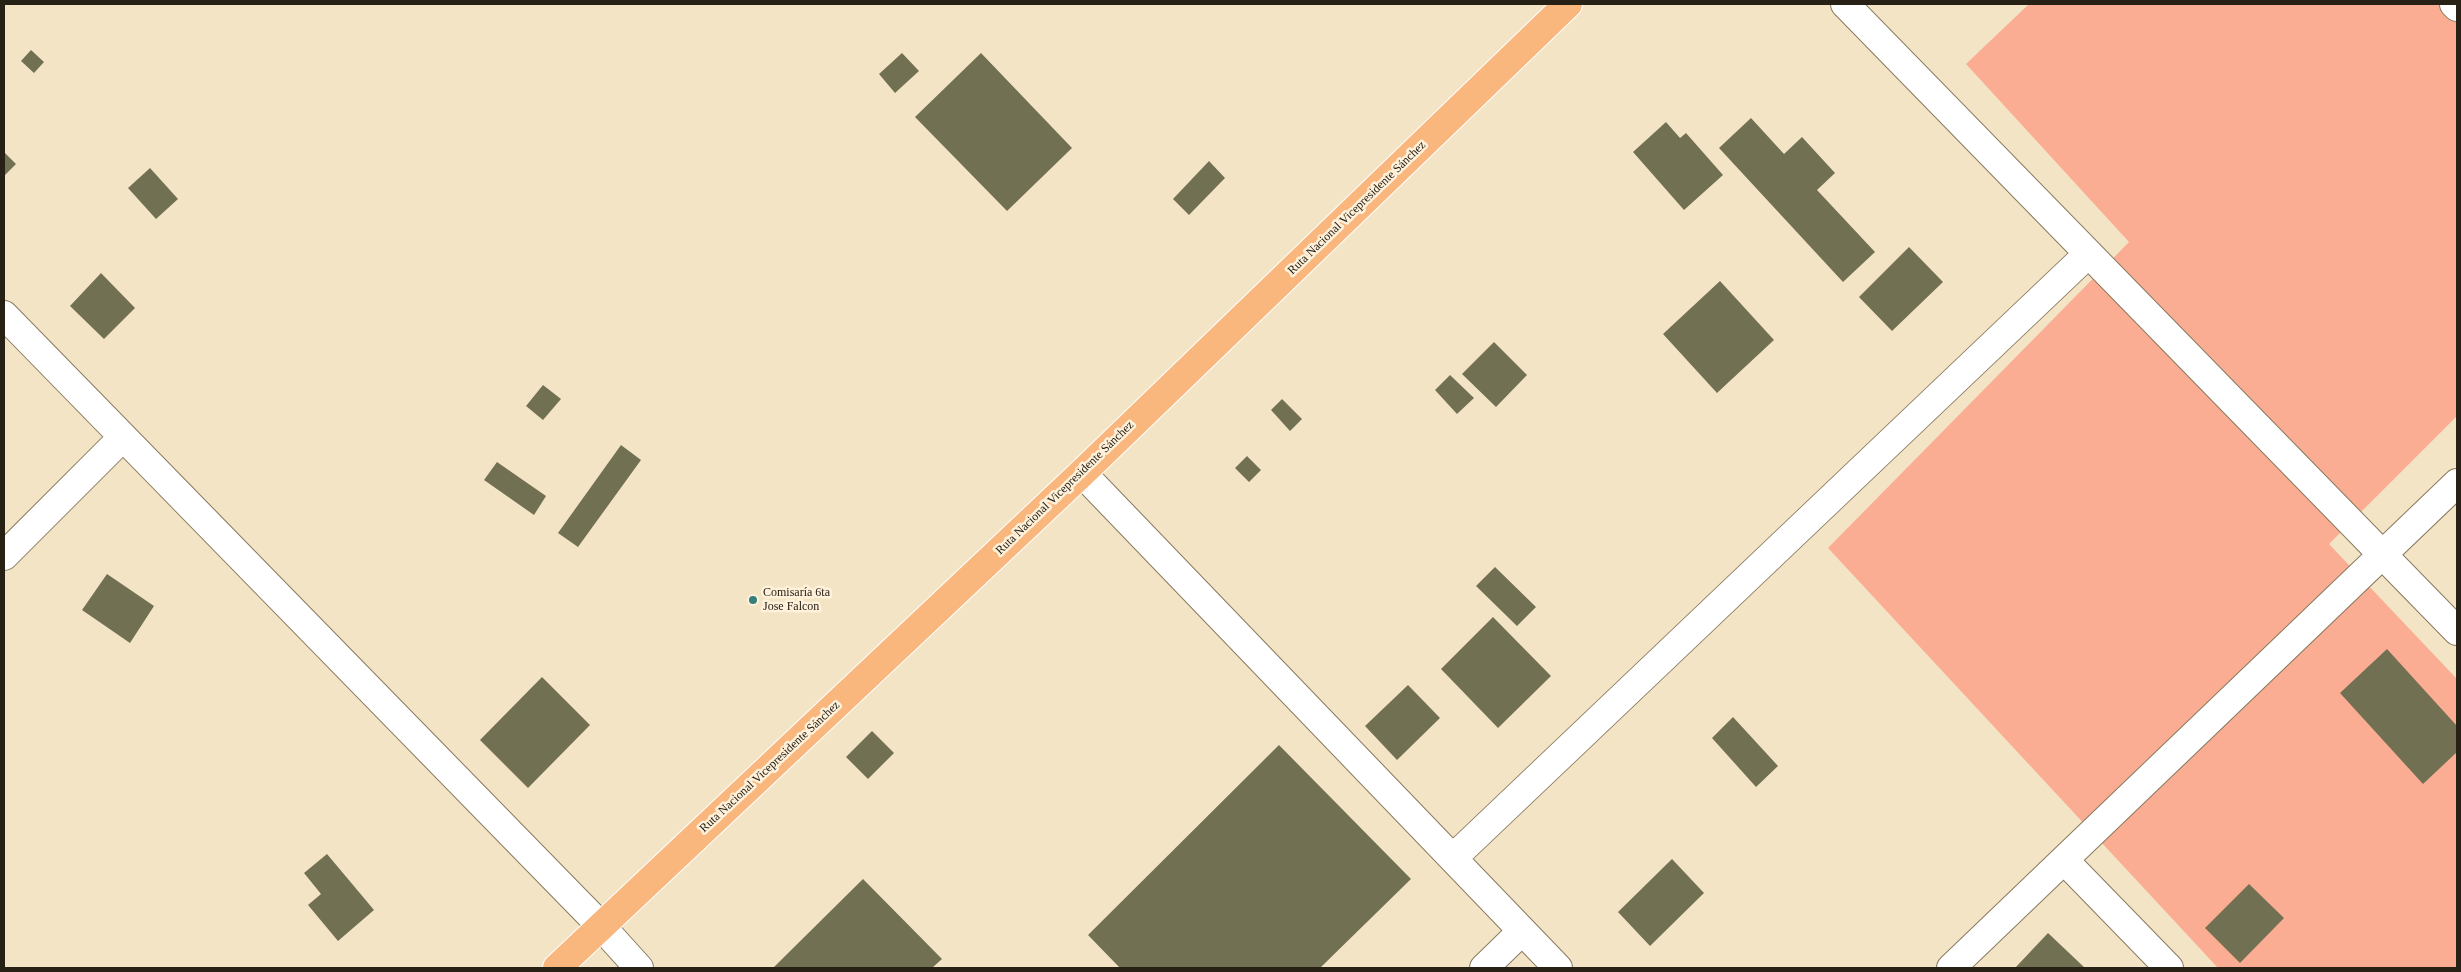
<!DOCTYPE html>
<html>
<head>
<meta charset="utf-8">
<style>
	body { margin:0 }
	#map { position:relative; width:2461px; height:972px; overflow:hidden; background:#f4e4c6; font-family:"Times New Roman",serif }
	canvas { display:block }
	.frame { position:absolute; inset:0; border:5px solid #262015; pointer-events:none }
</style>
</head>
<body>
<div id="map">
<canvas width="2461" height="972"></canvas>
<div class="frame"></div>
</div>
<script>
const ctx = document.querySelector('canvas').getContext('2d');
ctx.lineJoin = 'round';
function fillPath(path, color) { ctx.fillStyle = color; ctx.fill(path, 'evenodd'); }
const poly = rows => new Path2D(rows.map(r => 'M' + r).join(''));
function stroke(path, color, width, dash) { ctx.strokeStyle = color; ctx.lineWidth = width; ctx.lineCap = dash ? 'butt' : 'round'; ctx.setLineDash(dash || []); ctx.stroke(path); }
function label(font, color, halo, rows, align = 'center') {
  ctx.font = font + ' "Times New Roman",serif'; ctx.lineWidth = 5; ctx.setLineDash([]); ctx.textBaseline = 'middle'; ctx.strokeStyle = halo; ctx.fillStyle = color; for (const [text, x, y, turn = 0] of rows) {
    ctx.save(); ctx.translate(x, y); ctx.rotate((+turn || 0) * Math.PI / 180); ctx.textAlign = isNaN(turn) ? turn : align; if (halo) ctx.strokeText(text, 0, 0); ctx.fillText(text, 0, 0); ctx.restore();
  }
}
fillPath(poly([
	[2029,4,2457,4,2457,416,2329,544,2457,679,2457,968,2218,968,1828,548,2129,242,1966,64]
]), '#faad93');
fillPath(poly([
	[31,50,44,62,34,73,21,61],
	[902,53,919,71,895,93,879,74],
	[981,53,1072,148,1007,211,915,117],
	[1751,118,1784,154,1802,137,1835,173,1817,190,1875,252,1843,282,1719,148],
	[1666,122,1680,138,1686,133,1723,175,1684,210,1633,152],
	[4,152,16,164,4,176],
	[1209,161,1225,178,1189,215,1173,199],
	[150,168,178,199,156,219,128,188],
	[1909,247,1943,282,1892,331,1859,297],
	[101,273,135,308,104,339,70,306],
	[1720,281,1774,340,1717,393,1663,334],
	[1494,342,1527,375,1496,407,1462,374],
	[1450,375,1474,398,1457,414,1435,390],
	[543,385,561,399,543,420,526,406],
	[1282,399,1302,419,1290,431,1271,410],
	[621,445,641,460,578,547,558,533],
	[1247,456,1261,470,1249,482,1235,468],
	[497,462,546,496,534,515,484,480],
	[1495,567,1536,607,1517,626,1476,586],
	[107,574,154,606,130,643,82,610],
	[1493,617,1551,676,1498,728,1441,669],
	[2387,649,2457,726,2457,752,2423,784,2340,693],
	[542,677,590,725,528,788,480,740],
	[1408,685,1440,718,1397,760,1365,726],
	[1733,717,1778,766,1756,787,1712,738],
	[872,731,894,753,868,779,846,757],
	[1279,745,1411,879,1320,968,1120,968,1088,935],
	[327,854,374,910,338,941,308,905,321,894,304,873],
	[1672,859,1704,893,1650,946,1618,912],
	[863,879,942,959,932,968,773,968],
	[2249,884,2284,918,2240,963,2205,928],
	[2048,933,2085,968,2015,968]
]), '#727053');
const minor = poly([
	[1845,4,2457,631],
	[2454,4,2457,7],
	[4,315,601,926,639,968],
	[1082,473,1558,968],
	[4,556,123,437],
	[1453,858,2088,254],
	[2064,860,2169,968],
	[1484,968,1522,931],
	[1951,968,2457,483]
]);
const highway = poly([
	[557,968,1082,473,1568,4]
]);
stroke(minor, '#897a5f', 30);
stroke(highway, '#fff', 30);
stroke(minor, '#fff', 28);
stroke(highway, '#f9b67d', 28);
for (const [x, y, r, color] of [
	[753,600,5,"#357e7a"]
]) { const dot = new Path2D(); dot.arc(x, y, r, 0, 2 * Math.PI); ctx.fillStyle = color; ctx.fill(dot); stroke(dot, '#fff1da', 2); }
label('12px', '#262015', '#fff1da', [
	["Ruta Nacional Vicepresidente Sánchez",1357,208,-44],
	["Ruta Nacional Vicepresidente Sánchez",1065,488,-44],
	["Ruta Nacional Vicepresidente Sánchez",770,767,-43]
]);
label('12px', '#262015', '#fff1da', [
	["Comisaría 6ta",763,593],
	["Jose Falcon",763,607]
], 'left');
</script>
</body>
</html>
